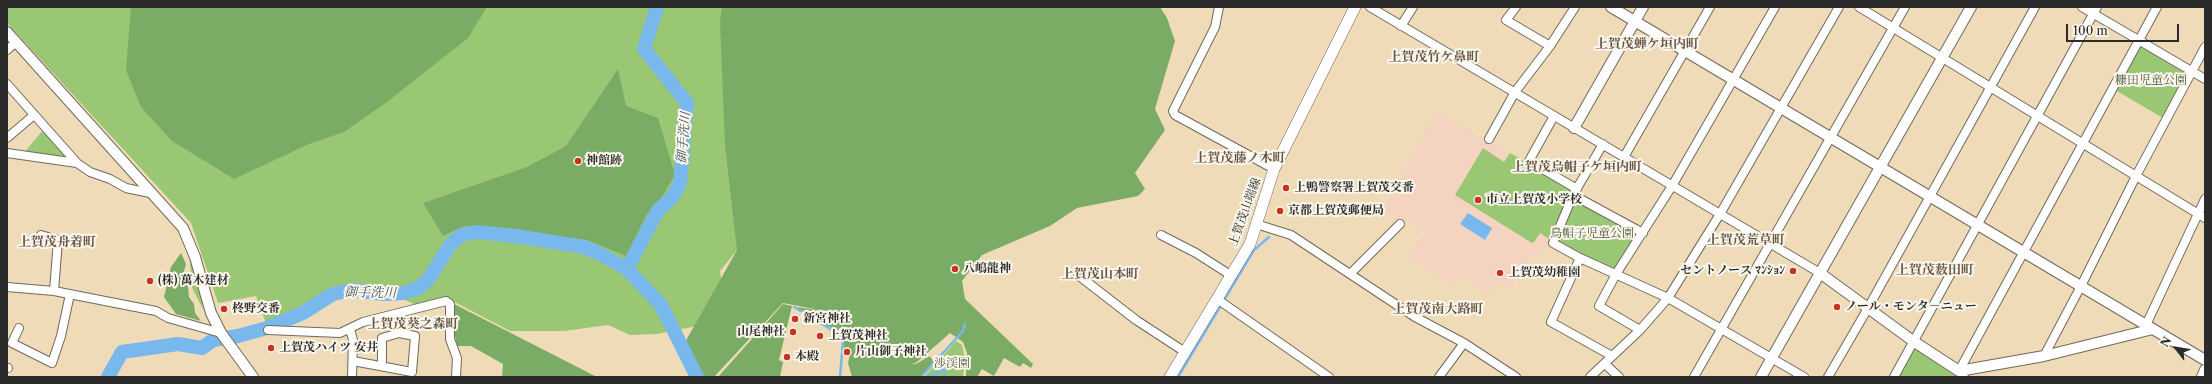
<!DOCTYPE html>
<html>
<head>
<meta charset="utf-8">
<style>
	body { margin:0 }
	#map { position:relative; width:2212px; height:384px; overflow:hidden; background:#f0dbb9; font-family:"Libre Caslon Text",serif }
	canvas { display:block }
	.frame { position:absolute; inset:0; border:8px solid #2b2b2b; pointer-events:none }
	.north { position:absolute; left:2156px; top:328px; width:40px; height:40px; -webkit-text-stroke:3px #fbf7ec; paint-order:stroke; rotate:301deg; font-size:11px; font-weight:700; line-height:16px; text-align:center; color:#2b2b2b }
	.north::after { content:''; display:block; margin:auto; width:14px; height:18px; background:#2b2b2b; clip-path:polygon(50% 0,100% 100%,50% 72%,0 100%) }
	.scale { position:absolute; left:2066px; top:24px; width:113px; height:18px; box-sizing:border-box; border:2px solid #2b2b2b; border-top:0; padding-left:5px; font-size:12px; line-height:14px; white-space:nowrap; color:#2b2b2b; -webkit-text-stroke:3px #fbf7ec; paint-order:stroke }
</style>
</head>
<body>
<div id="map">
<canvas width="2212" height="384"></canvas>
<div class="frame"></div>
<div class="north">N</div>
<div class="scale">100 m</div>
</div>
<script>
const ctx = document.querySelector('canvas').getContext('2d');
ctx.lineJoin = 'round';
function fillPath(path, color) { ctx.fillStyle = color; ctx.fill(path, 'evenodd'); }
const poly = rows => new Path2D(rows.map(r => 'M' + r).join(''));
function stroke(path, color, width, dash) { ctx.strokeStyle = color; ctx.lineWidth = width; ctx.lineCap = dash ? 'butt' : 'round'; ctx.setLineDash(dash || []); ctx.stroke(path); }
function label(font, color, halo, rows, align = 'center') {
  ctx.font = font + ' "Libre Caslon Text","Noto Serif JP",serif'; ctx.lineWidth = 4; ctx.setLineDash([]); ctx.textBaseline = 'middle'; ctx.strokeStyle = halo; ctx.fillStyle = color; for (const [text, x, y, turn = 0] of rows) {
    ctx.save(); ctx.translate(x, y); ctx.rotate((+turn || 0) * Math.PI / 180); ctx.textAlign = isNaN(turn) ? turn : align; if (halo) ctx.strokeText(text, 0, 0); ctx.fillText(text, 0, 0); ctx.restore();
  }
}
fillPath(poly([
	[1437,112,1571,188,1554,238,1544,249,1526,263,1515,280,1512,289,1497,283,1490,295,1460,275,1453,285,1423,269,1408,258,1425,232,1407,218,1404,223,1383,208]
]), '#f4d3c0');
fillPath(poly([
	[7,7,736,7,737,250,720,271,724,300,707,324,657,334,630,335,608,325,564,331,510,331,447,298,418,306,385,291,344,288,324,295,300,312,266,323,256,296,218,303,191,223,7,23],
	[2142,45,2188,71,2163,118,2117,91,2116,87,2139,46],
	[45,128,74,160,22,155],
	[1483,148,1504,162,1510,153,1571,188,1572,192,1553,237,1549,239,1540,233,1534,242,1532,243,1455,195],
	[1575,199,1638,233,1615,271,1558,242],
	[190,260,202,303,203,309,192,288],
	[956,341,962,345,965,359,963,377,924,377],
	[1914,349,1916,349,1957,377,1896,377]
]), '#9ac774');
fillPath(poly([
	[131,7,487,7,468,38,387,102,344,132,309,144,234,179,172,141,141,107,126,70],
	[722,7,1160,7,1167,18,1175,41,1155,109,1165,130,1135,173,1145,189,1138,196,1077,208,1050,226,982,255,962,281,965,299,1033,364,1031,368,1023,363,1020,367,1004,358,994,376,982,369,977,377,966,377,967,353,963,342,950,333,917,362,910,365,918,363,929,356,935,362,921,377,852,377,848,363,851,349,844,348,844,340,833,329,796,307,824,311,783,303,714,377,701,377,684,344,737,250,725,145,720,21],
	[618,69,626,106,658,118,675,175,661,199,647,214,626,256,587,240,464,226,443,236,423,203,527,167,566,146],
	[181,253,186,264,184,271,187,276,189,297,194,304,195,313,201,321,176,314,164,297,171,267],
	[454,304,597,377,502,377,503,364,471,346,457,346,454,330],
	[783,304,792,306,779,360,783,362,780,377,718,377]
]), '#7bac66');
fillPath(poly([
	[1468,213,1492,228,1485,240,1460,224]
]), '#78b8ec');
stroke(poly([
	[794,307,832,330,843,341,840,377],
	[921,377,963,331,965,324],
	[928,377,943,370,945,371,944,377],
	[1178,377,1254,250,1269,237]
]), '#78b8ec', 2.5);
stroke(poly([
	[627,269,658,210,672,198,680,184,687,103,644,49,657,7],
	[108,377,122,352,178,344,202,348,213,340,238,336,267,328,303,313,333,294,352,290,384,294,404,293,418,288,428,280,450,245,461,235,475,232,516,236,584,247,600,254,627,269,661,305,697,377]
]), '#78b8ec', 14);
const minor = poly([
	[1219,7,1215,27,1173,111,1175,115,1274,169],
	[1370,7,1820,273],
	[1516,7,1506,20,1550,46],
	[1859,7,2205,218],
	[2082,7,2205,79],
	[1401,26,1413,7],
	[7,50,16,42],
	[7,84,77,163],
	[1554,116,1529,161,1577,189],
	[7,138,34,115],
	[1489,139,1515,92,1550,46,1575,7],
	[1603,144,1573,195,1553,243,1580,258,1668,298,1804,377],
	[7,153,77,163,90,172,110,179,126,188,150,193],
	[1624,157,1710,7],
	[1573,195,1643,233],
	[1256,224,1291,235,1415,317,1464,343,1516,377],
	[41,235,58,240,54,291],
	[1161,235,1196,253,1232,276],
	[1580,258,1551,322,1612,356],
	[1350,274,1400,224],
	[1078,275,1136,320,1185,352],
	[7,287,54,291,156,311,168,318,221,333],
	[1217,299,1329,377],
	[2146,325,2205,199],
	[19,328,12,343,52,363,61,336,70,294],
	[350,329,353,340,352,377],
	[268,330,340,333,363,322,446,301,450,304,450,339,457,358,456,377],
	[1640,330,1599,306,1616,274,1672,186,1775,7],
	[2044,356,2081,286,2136,176,2205,47],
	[353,361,412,372,415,336,399,333,382,338,382,366],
	[1605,364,1619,377],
	[7,368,8,368],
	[1439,377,1464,343],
	[1590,377,1640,330,1668,298,1720,214,1839,7],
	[1694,377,1905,7],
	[1828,377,1868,308,2035,7],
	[1894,377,2097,7],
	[1964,377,1959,371,2157,7]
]);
const tertiary = poly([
	[1611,7,2205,360],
	[7,32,183,228,195,257,211,313,221,333,253,377],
	[1574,128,1643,7],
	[1820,273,1913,341,1959,371,2044,356,2153,329],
	[1761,377,1971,7],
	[2202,377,2205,370]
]);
const secondary = poly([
	[1170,377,1250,244,1274,169,1355,7]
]);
stroke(minor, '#70695d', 10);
stroke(tertiary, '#70695d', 12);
stroke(secondary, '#70695d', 12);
stroke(minor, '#fff', 8);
stroke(tertiary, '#fff', 10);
stroke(secondary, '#fff', 11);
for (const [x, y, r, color] of [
	[578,161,4,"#c8321e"],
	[1286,188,4,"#c8321e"],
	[1478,200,4,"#c8321e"],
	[1280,211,4,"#c8321e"],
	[955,269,4,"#c8321e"],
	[1793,271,4,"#c8321e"],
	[1500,273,4,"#c8321e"],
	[150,281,4,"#c8321e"],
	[1837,307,4,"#c8321e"],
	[224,309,4,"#c8321e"],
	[795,319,4,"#c8321e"],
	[793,332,4,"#c8321e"],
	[820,336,4,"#c8321e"],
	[271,348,4,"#c8321e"],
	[847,352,4,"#c8321e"],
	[787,357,4,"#c8321e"]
]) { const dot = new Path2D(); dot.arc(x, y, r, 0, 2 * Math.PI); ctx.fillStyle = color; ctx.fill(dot); stroke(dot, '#fbf7ec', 1.5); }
label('12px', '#4c5a41', '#fbf7ec', [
	["糠田児童公園",2151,81],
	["鳥帽子児童公園",1592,234],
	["渉渓園",952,364]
]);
label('bold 12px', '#2b2b2b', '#fbf7ec', [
	["神館跡",586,161],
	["上鴨警察署上賀茂交番",1294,188],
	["市立上賀茂小学校",1486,200],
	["京都上賀茂郵便局",1288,211],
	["八嶋龍神",963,269],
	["セントノース ﾏﾝｼｮﾝ",1785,271,"right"],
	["上賀茂幼稚園",1508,273],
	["(株) 萬木建材",158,281],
	["ノール・モンタ－ニュー",1845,307],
	["柊野交番",232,309],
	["新宮神社",803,319],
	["山尾神社",785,332,"right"],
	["上賀茂神社",828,336],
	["上賀茂ハイツ 安井",279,348],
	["片山御子神社",855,352],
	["本殿",795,357]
], 'left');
label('12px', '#2b2b2b', '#fbf7ec', [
	["上賀茂山端線",1245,212,-70]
]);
label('bold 13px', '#675445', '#fbf7ec', [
	["上賀茂蝉ケ垣内町",1647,44],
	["上賀茂竹ケ鼻町",1434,57],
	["上賀茂藤ノ木町",1240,158],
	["上賀茂烏帽子ケ垣内町",1577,167],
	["上賀茂荒草町",1746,240],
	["上賀茂舟着町",57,242],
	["上賀茂薮田町",1935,270],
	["上賀茂山本町",1100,274],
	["上賀茂南大路町",1438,309],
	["上賀茂葵之森町",413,324]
]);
label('italic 13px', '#425565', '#fbf7ec', [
	["御手洗川",684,138,-85],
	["御手洗川",370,293,1]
]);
</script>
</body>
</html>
